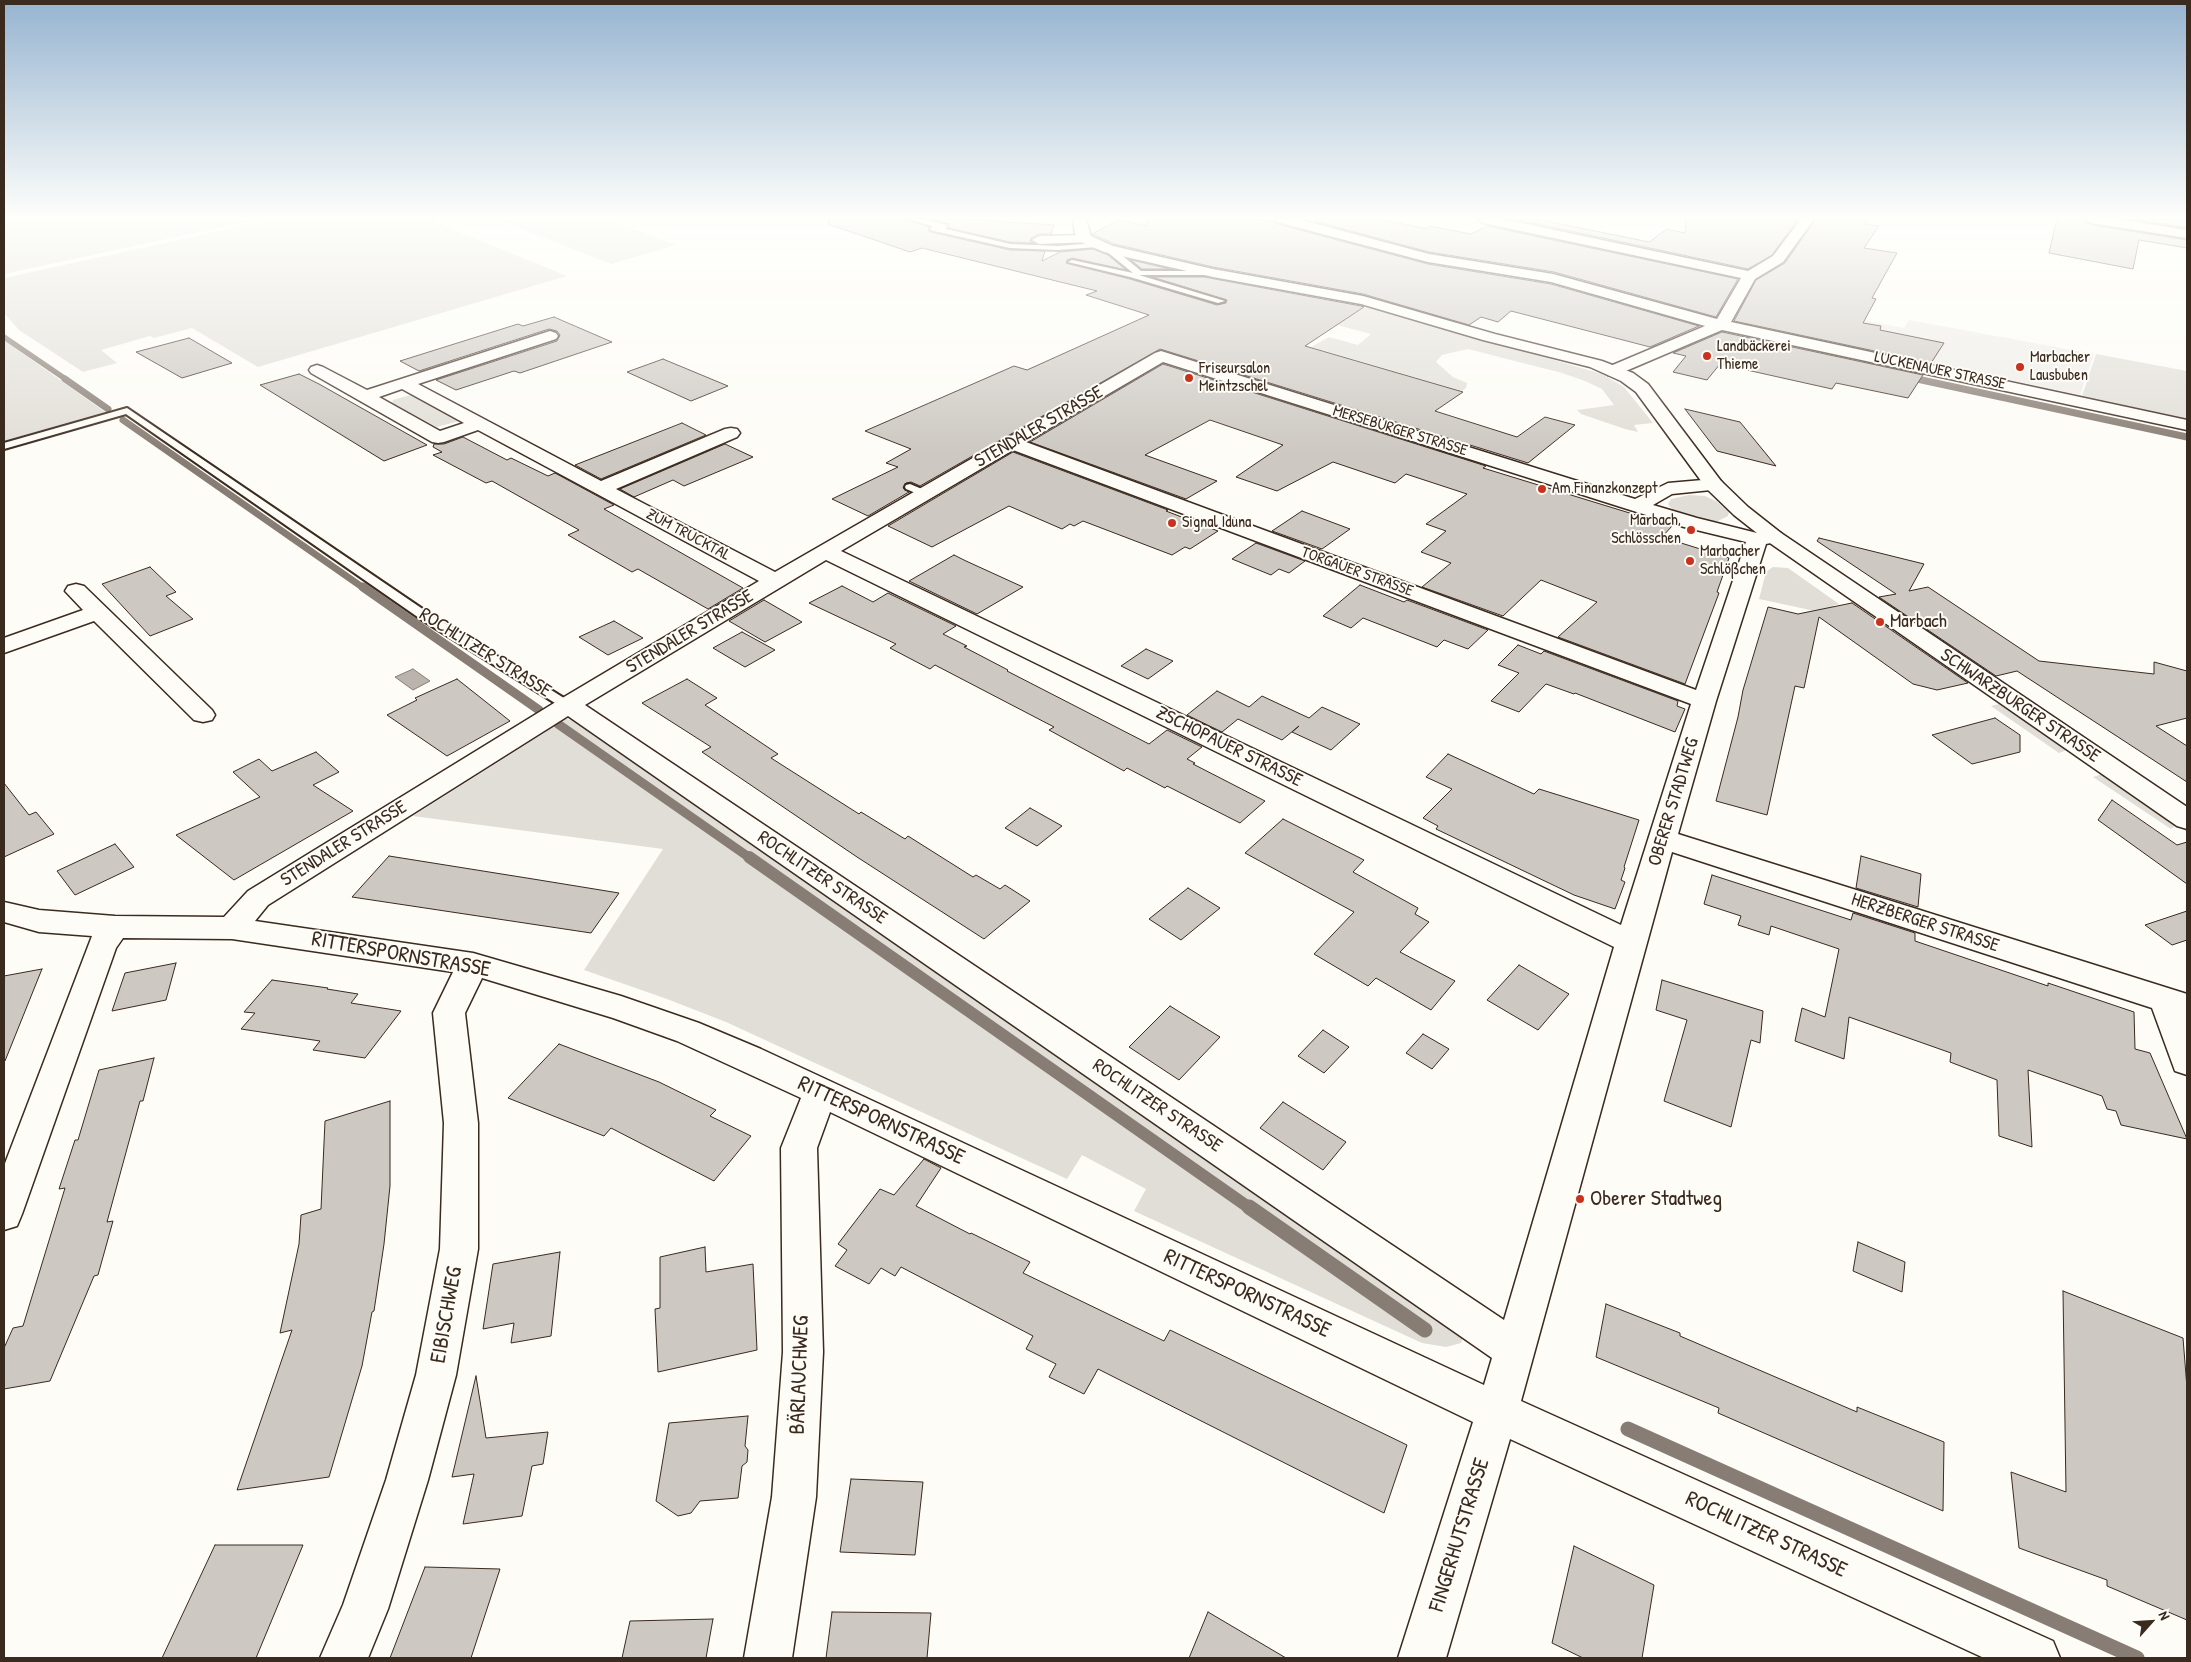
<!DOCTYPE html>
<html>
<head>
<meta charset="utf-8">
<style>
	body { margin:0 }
	#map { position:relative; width:2191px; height:1662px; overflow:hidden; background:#fdfcf7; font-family:"Patrick Hand",sans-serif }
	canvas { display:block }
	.frame { position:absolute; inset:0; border:5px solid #3b2a1e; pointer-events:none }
	.north { position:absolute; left:2126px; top:1597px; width:50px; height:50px; -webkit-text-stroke:4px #fdfcf7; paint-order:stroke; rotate:64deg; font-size:14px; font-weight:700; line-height:20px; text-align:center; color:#3b2a1e }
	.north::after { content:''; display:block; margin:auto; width:18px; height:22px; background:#3b2a1e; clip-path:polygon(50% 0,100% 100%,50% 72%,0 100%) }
</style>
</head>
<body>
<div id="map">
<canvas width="2191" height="1662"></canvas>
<div class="frame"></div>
<div class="north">N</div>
</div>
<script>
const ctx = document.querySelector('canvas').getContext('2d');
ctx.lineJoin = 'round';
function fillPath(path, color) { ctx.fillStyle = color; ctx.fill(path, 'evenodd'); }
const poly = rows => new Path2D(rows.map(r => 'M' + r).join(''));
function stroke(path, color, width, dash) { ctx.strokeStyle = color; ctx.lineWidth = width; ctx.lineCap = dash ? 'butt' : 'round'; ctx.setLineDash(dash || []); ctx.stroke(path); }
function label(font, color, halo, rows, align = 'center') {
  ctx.font = font + ' "Patrick Hand",sans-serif'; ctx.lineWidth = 4; ctx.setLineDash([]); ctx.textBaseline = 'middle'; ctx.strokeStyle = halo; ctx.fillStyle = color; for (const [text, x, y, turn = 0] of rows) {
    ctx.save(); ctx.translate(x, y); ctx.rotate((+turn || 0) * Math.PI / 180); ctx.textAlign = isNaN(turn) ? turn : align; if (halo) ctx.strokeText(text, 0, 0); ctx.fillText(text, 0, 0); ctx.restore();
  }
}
fillPath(poly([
	[1848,317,1904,328,1909,320,2094,354,2080,395,1827,340]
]), '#efece7');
fillPath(poly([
	[4,219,260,219,4,274],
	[275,219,428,219,567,276,258,367,192,328,154,338,150,336,101,350,117,363,83,372,19,330,4,313,4,278],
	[496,219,607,219,676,245,611,264],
	[1366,307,1400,315,1602,374,1624,387,1653,423,1634,425,1638,432,1625,429,1581,414,1577,410,1614,405,1602,389,1585,381,1562,373,1468,349,1442,355,1436,362,1453,377,1467,383,1466,388,1462,391,1311,347,1329,337,1358,345,1371,334,1337,325],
	[4,340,105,412,4,441],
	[2096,354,2187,371,2187,419,2082,396],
	[410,395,415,395,461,419,459,421,437,427,392,403,393,400],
	[1689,495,1705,496,1716,501,1729,512,1728,516,1718,521,1708,521,1679,514,1670,507,1668,504,1671,499],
	[1773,567,1788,568,1839,604,1832,606,1852,619,1759,599,1766,572],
	[1999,704,2067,750,2059,753,1991,706],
	[562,718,581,722,1463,1337,1461,1343,1446,1347,1422,1343,1134,1211,1146,1189,1082,1155,1067,1179,726,1022,667,999,584,970,663,849,413,816,546,732,548,727],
	[2102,774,2176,825,2171,829,2093,777]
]), '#e1ded7');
const water = poly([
	[413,669,430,681,413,690,395,677,413,669]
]);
fillPath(water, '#bbb4ad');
stroke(water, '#887d74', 1);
stroke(poly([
	[4,337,67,380],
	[1907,377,1923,380]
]), '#887d74', 5.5);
stroke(poly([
	[65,379,108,409],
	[1917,379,2187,437],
	[123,420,365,589]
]), '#887d74', 7);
stroke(poly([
	[363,587,539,710],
	[558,724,750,858]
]), '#887d74', 9);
stroke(poly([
	[749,857,1251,1209]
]), '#887d74', 12);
stroke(poly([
	[1249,1207,1425,1330],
	[1628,1429,2137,1658]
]), '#887d74', 15);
const building = poly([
	[829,219,906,219,929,227,930,232,1010,250,1045,251,1042,261,1060,252,1093,249,1108,255,1126,270,1072,258,1067,260,1066,263,1130,279,1217,305,1226,303,1227,300,1152,277,1204,277,1361,306,1364,307,1305,346,1463,392,1435,411,1517,437,1545,417,1575,425,1528,463,1160,349,920,486,911,482,906,483,903,488,909,492,868,516,832,499,898,467,886,463,911,449,865,431,1014,366,1027,370,1149,315,1086,295,1097,291,922,248,910,252,828,224,829,219],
	[931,219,963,219,1054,225,1051,234,1039,234,1031,238,1030,241,1034,243,1010,242,948,228,947,223,931,219],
	[1147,219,1253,219,1275,222,1277,224,1428,264,1551,284,1699,326,1650,347,1511,311,1498,322,1481,317,1469,325,1363,294,1213,267,1114,244,1092,234,1119,220,1148,226,1147,219],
	[1317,219,1380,219,1427,229,1430,226,1471,234,1487,226,1738,279,1716,317,1554,272,1429,252,1314,221,1317,219],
	[1514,219,1536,219,1649,242,1667,229,1685,233,1686,219,1798,219,1772,255,1748,269,1514,219],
	[1816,219,1868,219,1865,224,1879,226,1864,248,1897,253,1872,298,1876,299,1863,323,1881,326,1880,330,1944,343,1931,363,1734,321,1756,280,1785,263,1816,219],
	[2057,219,2083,219,2091,225,2187,240,2187,248,2139,240,2133,269,2049,253,2057,219],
	[2132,219,2187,219,2187,228,2132,219],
	[1131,260,1170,269,1142,269,1131,260],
	[554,317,612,342,520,373,514,371,456,390,436,380,557,341,560,335,557,331,549,329,419,371,400,361,518,324,523,326,554,317],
	[1722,332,1923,375,1908,398,1836,383,1832,389,1720,364,1707,380,1673,372,1686,356,1673,353,1722,332],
	[189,338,232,363,182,378,136,352,189,338],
	[663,359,728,386,691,401,627,372,663,359],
	[1163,364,1486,466,1483,468,1672,526,1662,537,1729,558,1717,592,1719,593,1685,684,1558,637,1597,602,1541,580,1503,616,1422,587,1451,563,1421,552,1446,531,1426,524,1467,494,1406,474,1395,483,1333,462,1277,491,1236,477,1283,445,1210,420,1145,455,1217,481,1186,499,1030,442,1163,364],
	[299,374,319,384,427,445,384,461,260,385,299,374],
	[1685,409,1740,422,1776,466,1717,451,1685,409],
	[682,423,706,435,601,479,575,465,682,423],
	[463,437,507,460,511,458,548,476,555,473,614,505,604,509,743,588,708,609,638,569,632,572,568,535,579,530,492,481,486,483,433,455,442,452,433,447,434,444,444,444,463,437],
	[725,444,753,457,684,486,673,480,634,497,620,489,725,444],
	[1013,452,1168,510,1166,511,1218,531,1190,549,1185,547,1172,555,1083,521,1074,526,1070,524,1062,529,1009,506,932,547,888,526,1013,452],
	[1302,511,1350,529,1322,549,1272,531,1302,511],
	[1819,538,1924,564,1909,591,1928,587,2039,661,2154,674,2154,662,2187,671,2187,718,2156,726,2187,746,2187,782,2017,671,1996,676,1879,597,1896,594,1817,541,1819,538],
	[1256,543,1305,561,1289,573,1279,569,1271,575,1232,559,1256,543],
	[954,555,966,561,1023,587,977,614,909,581,954,555],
	[150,567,176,592,166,596,193,619,150,636,102,584,150,567],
	[1360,585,1404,602,1407,600,1488,630,1468,649,1444,640,1437,647,1363,618,1351,628,1323,616,1360,585],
	[842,586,873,602,888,593,956,626,943,634,967,646,964,647,1008,670,1007,671,1149,744,1167,730,1202,747,1187,759,1195,763,1193,764,1265,801,1240,823,1167,786,1165,788,1127,768,1124,771,1049,730,1054,727,935,665,930,669,890,648,896,644,809,603,842,586],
	[764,600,802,622,765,642,729,621,764,600],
	[1852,603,1968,683,1937,690,1913,684,1819,617,1804,688,1795,686,1767,815,1716,801,1738,717,1743,690,1768,607,1798,614,1852,603],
	[614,621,643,638,608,655,579,637,614,621],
	[742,632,775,650,745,667,713,648,742,632],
	[1518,645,1541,654,1544,651,1678,701,1677,706,1685,709,1675,732,1575,693,1574,694,1546,684,1519,712,1491,701,1519,673,1498,665,1518,645],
	[1146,649,1173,661,1148,679,1121,666,1146,649],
	[457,679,510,721,447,756,387,715,417,700,415,698,457,679],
	[687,679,717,698,705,705,778,754,771,758,859,814,861,812,905,839,908,836,973,877,976,875,1000,889,1005,885,1030,901,984,939,857,857,702,752,711,747,642,703,687,679],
	[1217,691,1249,707,1262,696,1309,718,1322,707,1360,724,1331,750,1292,732,1299,726,1282,740,1238,719,1222,732,1187,715,1217,691],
	[1995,718,2020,735,2020,752,1972,764,1932,735,1995,718],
	[316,752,339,772,313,785,353,811,234,880,176,835,260,797,233,772,259,759,272,771,316,752],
	[1448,754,1534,794,1539,789,1639,820,1624,867,1625,868,1621,880,1625,882,1615,909,1574,895,1436,829,1438,826,1423,818,1452,789,1426,777,1448,754],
	[4,783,29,815,36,812,54,834,4,857,4,783],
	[2112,800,2177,845,2187,842,2187,884,2098,820,2112,800],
	[1030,808,1062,826,1037,846,1005,828,1030,808],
	[1283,819,1364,860,1353,872,1418,908,1415,914,1429,922,1400,952,1455,981,1431,1010,1376,978,1368,986,1314,954,1354,912,1245,853,1283,819],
	[115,844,134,867,75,895,57,871,115,844],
	[389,856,533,879,619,893,591,933,352,897,389,856],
	[1861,856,1921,874,1918,907,1856,888,1861,856],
	[1712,875,1851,920,1853,913,1915,933,1915,941,2048,986,2048,983,2134,1012,2135,1049,2150,1053,2187,1139,2121,1125,2116,1111,2107,1109,2102,1096,2028,1070,2032,1147,1999,1136,1997,1080,1950,1062,1951,1053,1849,1017,1844,1059,1795,1041,1802,1008,1825,1017,1839,949,1771,926,1769,935,1738,925,1741,916,1704,904,1712,875],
	[1188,888,1220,908,1181,940,1149,919,1188,888],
	[2187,911,2187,940,2172,945,2145,925,2187,911],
	[176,963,166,1000,112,1011,125,973,176,963],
	[1519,965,1569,994,1538,1030,1487,1000,1519,965],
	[42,969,5,1061,4,1061,4,976,42,969],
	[272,980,328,988,327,989,358,994,351,1003,401,1011,365,1058,313,1050,320,1041,241,1029,255,1013,244,1012,272,980],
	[1662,980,1763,1011,1760,1043,1751,1040,1731,1127,1664,1101,1687,1020,1656,1010,1662,980],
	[1170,1006,1220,1037,1179,1080,1129,1047,1170,1006],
	[1323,1030,1349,1047,1324,1073,1298,1056,1323,1030],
	[1423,1034,1449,1049,1432,1069,1406,1053,1423,1034],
	[559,1044,659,1082,716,1110,710,1116,751,1136,714,1181,611,1128,604,1136,508,1098,559,1044],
	[154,1058,143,1101,140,1101,107,1222,113,1221,98,1275,94,1276,50,1381,4,1389,4,1348,13,1328,23,1326,65,1188,59,1189,75,1140,78,1140,99,1070,154,1058],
	[390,1101,390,1186,384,1244,374,1311,372,1312,362,1366,329,1477,237,1490,292,1330,280,1333,299,1244,301,1215,321,1209,325,1121,390,1101],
	[1283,1102,1346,1142,1323,1170,1260,1128,1283,1102],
	[924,1159,941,1168,916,1206,970,1234,971,1233,1030,1262,1023,1273,1164,1341,1170,1330,1407,1445,1384,1513,1098,1369,1084,1394,1049,1377,1056,1364,1026,1349,1033,1336,901,1267,895,1276,881,1268,869,1284,835,1266,847,1250,838,1244,880,1189,894,1195,924,1159],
	[1858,1242,1905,1262,1902,1292,1853,1271,1858,1242],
	[705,1247,706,1272,753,1264,757,1350,658,1372,655,1309,660,1308,660,1257,705,1247],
	[560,1252,551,1336,511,1343,514,1323,483,1329,493,1264,560,1252],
	[2063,1291,2183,1338,2187,1388,2187,1620,2107,1586,2107,1580,2019,1548,2011,1472,2066,1492,2063,1291],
	[1606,1304,1680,1333,1680,1336,1857,1412,1857,1407,1944,1442,1943,1511,1718,1413,1719,1408,1596,1357,1606,1304],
	[476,1376,486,1438,548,1432,543,1464,532,1466,522,1516,463,1524,474,1474,452,1477,476,1376],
	[748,1416,745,1446,748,1450,747,1462,742,1466,738,1498,700,1501,691,1513,678,1516,656,1501,669,1423,748,1416],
	[851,1479,923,1482,915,1555,840,1552,851,1479],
	[215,1545,303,1545,256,1658,162,1658,215,1545],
	[1574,1546,1654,1585,1642,1658,1583,1658,1552,1643,1574,1546],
	[425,1567,500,1569,471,1658,390,1658,425,1567],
	[832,1612,931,1613,927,1658,826,1658,832,1612],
	[1208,1612,1286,1658,1189,1658,1208,1612],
	[713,1619,706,1658,622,1658,630,1621,713,1619]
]);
fillPath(building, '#cdc8c2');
stroke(building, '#3b2a1e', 1);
const lane = poly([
	[908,219,921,219,947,225,946,229,1010,244,1058,246,1097,243,1101,245,1097,247,1058,250,1010,248,930,230,932,226,908,219],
	[1106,247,1112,247,1141,271,1216,271,1217,273,1213,275,1139,275,1225,301,1218,303,1130,277,1068,262,1072,260,1133,273,1106,251,1106,247],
	[127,408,430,614,575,705,573,708,563,708,422,620,126,414,4,449,4,443,127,408],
	[910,484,929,492,930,494,925,497,906,489,905,487,906,485,910,484]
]);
const street = poly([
	[1276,219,1298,219,1429,254,1553,274,1717,319,1741,278,1483,223,1477,219,1503,219,1748,271,1773,256,1801,219,1814,219,1783,262,1755,279,1731,322,2187,420,2187,430,1722,330,1614,376,1608,375,1606,371,1608,367,1705,326,1551,282,1428,262,1277,222,1276,219],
	[2085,219,2118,219,2187,230,2187,238,2091,223,2085,219],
	[1086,235,1093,239,1091,242,1039,244,1032,240,1039,236,1086,235],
	[550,331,556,333,558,336,556,339,418,384,601,481,725,429,731,428,737,429,740,433,737,437,616,489,775,572,1155,353,1161,351,1635,499,1668,483,1714,479,1721,481,1724,485,1721,489,1672,494,1653,505,1697,518,1757,533,1774,531,1781,533,1784,537,1781,541,1766,544,1716,701,1678,834,2187,994,2187,1075,2175,1071,2152,1008,1672,852,1521,1401,2053,1641,2060,1658,1984,1658,1510,1439,1446,1658,1398,1658,1473,1422,830,1112,817,1148,823,1352,816,1497,792,1658,744,1658,772,1497,783,1352,781,1148,801,1098,677,1041,613,1018,482,978,465,1013,478,1123,478,1249,456,1375,428,1480,388,1609,368,1658,320,1658,343,1605,386,1480,416,1375,440,1249,444,1123,433,1013,453,972,232,939,123,938,116,948,22,1214,17,1226,4,1230,4,1166,92,936,39,932,4,922,4,902,39,910,115,916,224,917,248,891,559,700,759,581,478,430,444,442,438,443,432,442,311,373,309,370,311,367,317,365,323,367,367,390,550,331],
	[1163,362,1684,527,1746,542,1696,690,1026,442,1163,362],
	[402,389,464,423,440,431,379,397,402,389],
	[1013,450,1691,704,1621,925,841,551,1013,450],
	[826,560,1614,947,1504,1320,585,705,826,560],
	[568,716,1492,1358,1484,1385,761,1049,699,1023,621,996,473,953,255,921,268,905,568,716],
	[76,584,84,586,212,710,215,715,212,720,203,722,194,720,94,621,4,653,4,638,83,610,65,591,68,586,76,584]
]);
const secondary = poly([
	[1073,219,1086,219,1091,236,1113,246,1213,269,1363,296,1495,334,1602,361,1633,373,1648,384,1721,481,1748,507,1781,533,2187,807,2187,829,2177,826,1767,541,1734,515,1707,489,1636,392,1621,381,1590,367,1483,340,1361,304,1213,277,1104,252,1081,242,1075,234,1073,219]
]);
stroke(lane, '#3b2a1e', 4);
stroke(street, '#3b2a1e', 3);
stroke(secondary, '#3b2a1e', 3);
fillPath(lane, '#fdfcf7');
fillPath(street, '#fdfcf7');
fillPath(secondary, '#fdfcf7');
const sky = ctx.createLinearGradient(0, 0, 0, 452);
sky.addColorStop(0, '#96b4d0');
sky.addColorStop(0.48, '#fefefb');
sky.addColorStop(1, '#fefefb00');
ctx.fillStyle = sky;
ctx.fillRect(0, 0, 2191, 452);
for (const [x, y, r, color] of [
	[1707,356,5,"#c8321e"],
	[2020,367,5,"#c8321e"],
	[1189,378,5,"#c8321e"],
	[1542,489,5,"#c8321e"],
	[1172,523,5,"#c8321e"],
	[1691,530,5,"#c8321e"],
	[1690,561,5,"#c8321e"],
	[1880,622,5,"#c8321e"],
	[1580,1199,5,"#c8321e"]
]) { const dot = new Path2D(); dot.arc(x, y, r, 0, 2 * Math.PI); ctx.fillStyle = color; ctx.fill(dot); stroke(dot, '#fdfcf7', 2); }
label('16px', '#3b2a1e', '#fdfcf7', [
	["Landbäckerei",1717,347],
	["Thieme",1717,365],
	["Marbacher",2030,358],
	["Lausbuben",2030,376],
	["Friseursalon",1199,369],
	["Meintzschel",1199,387],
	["Am Finanzkonzept",1552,489],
	["Marbach,",1681,521,"right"],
	["Schlösschen",1681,539,"right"],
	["Signal Iduna",1182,523],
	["Marbacher",1700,552],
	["Schlößchen",1700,570]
], 'left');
label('16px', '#3b2a1e', '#fdfcf7', [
	["LUCKENAUER STRASSE",1940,371,12],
	["MERSEBURGER STRASSE",1400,431,17],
	["ZUM TRUCKTAL",688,535,28],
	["TORGAUER STRASSE",1357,572,20]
]);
label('19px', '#3b2a1e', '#fdfcf7', [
	["STENDALER STRASSE",1039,427,-30],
	["STENDALER STRASSE",690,632,-31],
	["ROCHLITZER STRASSE",485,653,32],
	["SCHWARZBURGER STRASSE",2020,706,34],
	["ZSCHOPAUER STRASSE",1229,747,26],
	["OBERER STADTWEG",1674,802,-73],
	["STENDALER STRASSE",344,844,-32],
	["ROCHLITZER STRASSE",822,878,34],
	["HERZBERGER STRASSE",1925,923,18],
	["ROCHLITZER STRASSE",1157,1106,34]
]);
label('19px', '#3b2a1e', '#fdfcf7', [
	["Marbach",1890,622]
], 'left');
label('22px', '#3b2a1e', '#fdfcf7', [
	["RITTERSPORNSTRASSE",401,955,10],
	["RITTERSPORNSTRASSE",881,1121,25],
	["RITTERSPORNSTRASSE",1247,1294,25],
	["EIBISCHWEG",447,1315,-80],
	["BÄRLAUCHWEG",800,1375,-88],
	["FINGERHUTSTRASSE",1460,1535,-73],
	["ROCHLITZER STRASSE",1766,1535,25]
]);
label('22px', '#3b2a1e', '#fdfcf7', [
	["Oberer Stadtweg",1590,1199]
], 'left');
</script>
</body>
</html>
